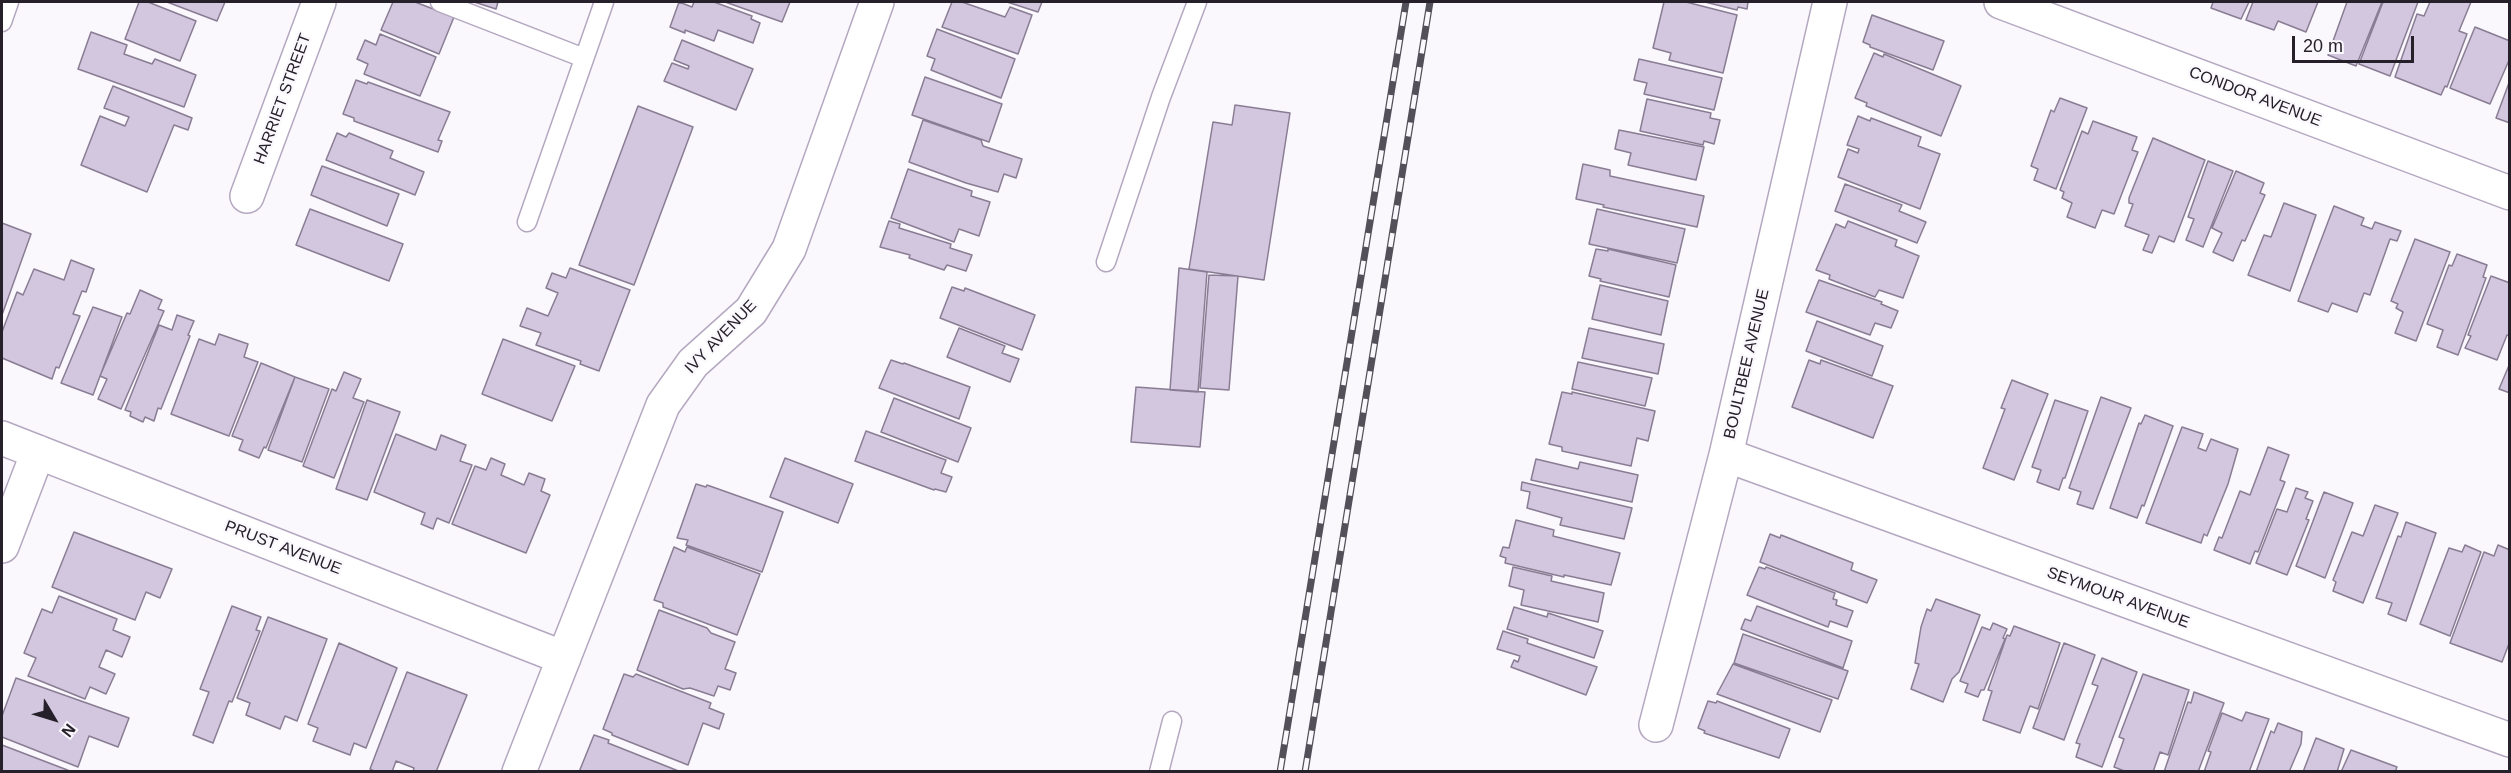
<!DOCTYPE html>
<html>
<head>
<meta charset="utf-8">
<style>
	body { margin:0 }
	#map { position:relative; width:2511px; height:773px; overflow:hidden; background:#faf7fd; font-family:Helvetica,sans-serif }
	canvas { display:block }
	.frame { position:absolute; inset:0; border:3px solid #25202a; pointer-events:none }
	.north { position:absolute; left:24px; top:689px; width:60px; height:60px; -webkit-text-stroke:4px #faf7fd; paint-order:stroke; rotate:128deg; font-size:16px; font-weight:700; line-height:24px; text-align:center; color:#25202a }
	.north::after { content:''; display:block; margin:auto; width:21px; height:27px; background:#25202a; clip-path:polygon(50% 0,100% 100%,50% 72%,0 100%) }
	.scale { position:absolute; left:2292px; top:36px; width:122px; height:27px; box-sizing:border-box; border:3px solid #25202a; border-top:0; padding-left:8px; font-size:18px; line-height:21px; white-space:nowrap; color:#25202a; -webkit-text-stroke:4px #faf7fd; paint-order:stroke }
</style>
</head>
<body>
<div id="map">
<canvas width="2511" height="773"></canvas>
<div class="frame"></div>
<div class="north">N</div>
<div class="scale">20 m</div>
</div>
<script>
const ctx = document.querySelector('canvas').getContext('2d');
ctx.lineJoin = 'round';
function fillPath(path, color) { ctx.fillStyle = color; ctx.fill(path, 'evenodd'); }
const poly = rows => new Path2D(rows.map(r => 'M' + r).join(''));
function stroke(path, color, width, dash) { ctx.strokeStyle = color; ctx.lineWidth = width; ctx.lineCap = dash ? 'butt' : 'round'; ctx.setLineDash(dash || []); ctx.stroke(path); }
function label(font, color, halo, rows, align = 'center') {
  ctx.font = font + ' Helvetica,sans-serif'; ctx.lineWidth = 4.5; ctx.setLineDash([]); ctx.textBaseline = 'middle'; ctx.strokeStyle = halo; ctx.fillStyle = color; for (const [text, x, y, turn = 0] of rows) {
    ctx.save(); ctx.translate(x, y); ctx.rotate((+turn || 0) * Math.PI / 180); ctx.textAlign = isNaN(turn) ? turn : align; if (halo) ctx.strokeText(text, 0, 0); ctx.fillText(text, 0, 0); ctx.restore();
  }
}
const building = poly([
	[139,2,148,2,196,21,180,61,125,39,139,2],
	[167,2,225,2,217,21,167,2],
	[393,2,415,2,454,17,439,54,381,30,393,2],
	[474,2,498,2,496,9,474,2],
	[679,2,692,7,694,2,714,2,752,16,751,19,760,23,753,43,718,30,714,41,685,30,685,33,670,27,679,2],
	[725,2,790,2,782,22,725,2],
	[952,2,962,2,1005,17,1010,7,1032,15,1018,54,942,27,952,2],
	[1007,2,1042,2,1038,12,1007,2],
	[1664,2,1686,2,1737,15,1723,73,1669,60,1671,53,1653,48,1664,2],
	[1705,2,1748,2,1747,9,1738,7,1737,10,1705,2],
	[2213,2,2249,2,2241,19,2211,8,2213,2],
	[2253,2,2318,2,2306,32,2278,21,2274,30,2246,20,2253,2],
	[2347,2,2382,2,2356,66,2328,55,2347,2],
	[2383,2,2418,2,2390,76,2359,64,2383,2],
	[2430,2,2471,2,2459,31,2467,34,2447,87,2445,86,2441,95,2395,77,2417,14,2424,16,2430,2],
	[1872,15,1944,41,1933,70,1870,47,1870,45,1863,42,1872,15],
	[2475,27,2510,41,2510,58,2490,104,2450,88,2475,27],
	[937,29,1015,59,1001,98,931,70,935,59,927,56,937,29],
	[91,32,127,45,124,54,152,64,155,59,196,75,184,107,78,69,91,32],
	[380,34,436,57,420,96,364,74,368,64,357,59,365,40,376,45,380,34],
	[682,40,753,69,736,110,664,81,672,63,688,69,689,66,674,60,682,40],
	[1874,53,1883,57,1884,54,1961,86,1941,136,1866,106,1867,103,1855,98,1874,53],
	[1639,59,1722,78,1714,110,1644,94,1647,83,1634,80,1639,59],
	[925,77,1002,104,989,142,912,115,925,77],
	[356,80,367,84,368,82,450,112,438,140,442,141,438,152,354,121,354,118,343,114,356,80],
	[2510,80,2510,123,2496,118,2510,80],
	[113,86,192,118,188,130,174,125,147,192,81,165,100,116,125,126,129,117,104,108,113,86],
	[2060,98,2087,108,2056,189,2034,180,2038,169,2031,166,2051,110,2054,112,2060,98],
	[1647,99,1711,113,1710,118,1720,120,1714,144,1704,141,1703,145,1640,131,1647,99],
	[1235,105,1290,113,1264,280,1189,269,1213,122,1232,125,1235,105],
	[638,106,693,127,634,285,579,265,638,106],
	[1858,116,1870,121,1871,118,1921,137,1918,146,1940,154,1920,209,1838,177,1848,149,1858,153,1859,149,1847,145,1858,116],
	[923,120,981,140,983,146,1022,159,1016,178,1004,174,998,192,966,183,909,162,923,120],
	[2093,121,2137,137,2132,150,2138,152,2114,214,2102,210,2095,228,2067,217,2072,203,2062,198,2064,192,2060,190,2082,131,2088,134,2093,121],
	[1619,130,1704,147,1696,180,1628,165,1631,153,1615,149,1619,130],
	[337,133,346,137,349,133,393,151,390,158,424,172,415,195,326,160,337,133],
	[2153,138,2205,160,2174,242,2159,236,2152,253,2143,250,2149,235,2125,226,2133,204,2129,203,2129,198,2153,138],
	[2208,161,2233,171,2203,247,2186,240,2194,219,2188,217,2208,161],
	[1583,164,1610,170,1610,176,1704,196,1697,227,1603,207,1604,205,1576,199,1583,164],
	[322,166,399,194,387,226,311,195,322,166],
	[908,169,972,191,971,196,990,202,979,236,959,229,954,242,891,218,908,169],
	[2236,171,2264,183,2260,193,2265,195,2245,241,2242,240,2233,261,2213,252,2222,233,2212,228,2236,171],
	[1845,184,1902,205,1899,211,1926,222,1917,243,1835,211,1845,184],
	[2284,203,2316,215,2290,291,2248,275,2264,235,2271,237,2284,203],
	[2334,206,2364,218,2361,225,2372,229,2375,222,2401,231,2397,241,2390,239,2370,295,2364,293,2357,312,2332,303,2328,312,2298,301,2334,206],
	[310,209,403,244,389,281,296,245,310,209],
	[1597,209,1685,229,1677,263,1589,244,1597,209],
	[889,221,900,224,899,228,951,244,950,248,972,255,966,271,947,265,944,270,909,258,910,255,880,247,889,221],
	[1848,221,1897,240,1895,246,1919,256,1903,298,1879,290,1875,297,1829,279,1830,275,1816,270,1836,224,1845,228,1848,221],
	[2,223,31,234,2,315,2,223],
	[2415,239,2450,252,2416,341,2395,333,2403,312,2396,308,2398,304,2391,301,2415,239],
	[1596,249,1608,251,1608,249,1676,265,1669,297,1600,281,1601,279,1589,276,1596,249],
	[2457,254,2487,265,2483,277,2486,278,2458,355,2437,347,2443,330,2427,324,2449,265,2452,266,2457,254],
	[71,260,94,269,86,292,82,291,73,314,80,316,59,368,56,367,52,379,2,358,2,332,17,292,23,295,34,269,64,280,71,260],
	[570,268,630,290,599,371,580,364,581,361,536,345,541,333,520,326,527,308,548,316,558,293,546,288,552,273,566,278,570,268],
	[1179,268,1207,272,1198,392,1170,390,1179,268],
	[1209,275,1238,276,1229,390,1200,388,1209,275],
	[2491,276,2510,283,2510,336,2507,335,2497,360,2465,348,2471,336,2468,335,2491,276],
	[1819,280,1882,302,1881,304,1898,311,1891,328,1875,323,1870,335,1806,312,1819,280],
	[1600,285,1668,301,1661,335,1592,319,1600,285],
	[952,287,964,291,965,288,1035,315,1022,350,940,318,952,287],
	[140,290,162,300,158,309,164,311,121,409,98,399,107,379,100,376,127,313,130,314,140,290],
	[93,307,122,317,93,395,61,383,93,307],
	[177,315,194,321,188,335,190,336,161,409,158,408,154,421,145,417,143,422,130,416,131,412,125,410,159,325,172,330,177,315],
	[1817,321,1883,346,1872,376,1806,351,1817,321],
	[959,328,1005,346,1002,353,1019,359,1010,382,947,357,959,328],
	[1589,328,1664,344,1658,374,1582,358,1589,328],
	[219,334,248,344,244,357,258,362,229,436,171,414,199,339,215,345,219,334],
	[503,339,575,366,552,421,482,394,503,339],
	[891,360,903,364,904,363,970,387,959,419,879,388,891,360],
	[1809,360,1820,364,1821,360,1893,386,1873,438,1792,407,1809,360],
	[1578,362,1652,378,1645,406,1572,389,1578,362],
	[261,363,295,377,266,448,264,447,259,458,239,450,243,440,232,436,261,363],
	[2510,363,2510,393,2499,389,2510,363],
	[344,372,361,379,353,398,364,402,334,478,303,466,332,389,336,391,344,372],
	[295,377,329,389,302,462,268,450,295,377],
	[2012,380,2048,394,2014,480,1983,468,2005,409,2001,408,2012,380],
	[1136,387,1205,392,1200,447,1131,442,1136,387],
	[1562,392,1572,394,1572,392,1655,411,1648,441,1637,438,1631,466,1562,451,1562,447,1549,444,1562,392],
	[2101,397,2131,408,2093,509,2077,504,2081,492,2069,488,2101,397],
	[894,398,971,428,958,462,881,432,894,398],
	[367,400,400,412,367,500,336,489,367,400],
	[2055,400,2088,411,2065,478,2063,478,2059,490,2037,482,2041,470,2032,467,2055,400],
	[2145,415,2173,426,2144,506,2142,505,2137,518,2110,508,2139,423,2141,424,2145,415],
	[2182,427,2203,434,2198,448,2206,451,2211,439,2238,449,2228,484,2207,536,2204,534,2201,543,2146,523,2182,427],
	[866,431,946,460,941,473,952,477,946,492,935,489,934,490,855,461,866,431],
	[396,434,436,450,441,435,466,445,460,461,472,465,449,523,437,518,433,529,421,524,425,513,374,492,396,434],
	[2268,447,2289,455,2280,480,2285,482,2258,552,2255,551,2250,564,2214,550,2219,537,2222,538,2240,491,2250,495,2268,447],
	[491,458,505,464,501,475,524,485,529,473,545,479,541,491,550,495,526,553,452,524,475,466,486,470,491,458],
	[785,458,853,484,838,523,770,497,785,458],
	[1536,459,1578,469,1580,462,1638,475,1632,502,1531,480,1536,459],
	[1522,482,1632,508,1624,539,1560,525,1562,518,1527,508,1530,492,1521,490,1522,482],
	[696,484,706,487,707,485,783,512,762,572,686,545,688,540,677,538,696,484],
	[2296,488,2308,492,2305,498,2313,501,2306,519,2309,520,2287,575,2256,563,2277,509,2287,512,2296,488],
	[2324,492,2353,503,2325,578,2296,566,2324,492],
	[2375,505,2398,513,2363,603,2333,591,2336,582,2333,580,2352,532,2363,536,2375,505],
	[1516,520,1554,530,1553,536,1620,553,1611,585,1564,575,1564,577,1505,563,1506,558,1500,556,1503,547,1509,548,1516,520],
	[2406,522,2436,533,2406,621,2388,614,2392,603,2376,598,2398,536,2401,537,2406,522],
	[74,532,172,569,160,598,146,592,135,620,52,587,74,532],
	[1770,534,1780,538,1781,535,1853,563,1851,570,1877,580,1867,603,1760,562,1770,534],
	[2465,545,2481,552,2450,636,2420,624,2449,548,2462,552,2465,545],
	[2498,545,2510,550,2510,641,2502,662,2450,643,2484,552,2494,556,2498,545],
	[674,547,685,552,687,547,760,574,737,635,663,607,663,603,654,600,674,547],
	[1513,567,1552,576,1551,581,1604,593,1598,622,1521,605,1524,590,1509,586,1513,567],
	[1759,567,1765,569,1766,567,1835,593,1833,599,1837,600,1836,605,1853,611,1847,627,1830,621,1828,627,1747,595,1759,567],
	[59,596,117,619,113,630,130,637,122,657,106,650,99,667,115,674,106,694,90,687,85,699,28,676,36,658,24,653,42,609,52,613,59,596],
	[1936,599,1980,615,1959,672,1952,679,1943,702,1911,689,1919,664,1915,663,1921,627,1927,609,1931,611,1936,599],
	[232,606,261,617,256,630,260,631,232,702,229,701,213,743,193,735,209,692,200,689,232,606],
	[1757,606,1852,641,1843,668,1741,629,1745,619,1751,621,1757,606],
	[1514,607,1547,617,1548,613,1603,631,1594,658,1507,629,1514,607],
	[659,610,707,628,711,633,735,642,725,669,736,673,730,690,718,686,714,696,690,688,683,689,637,670,659,610],
	[268,617,327,639,297,721,285,716,280,729,246,715,250,703,237,698,268,617],
	[1993,623,2007,629,2003,638,2005,639,1984,690,1981,690,1978,697,1965,692,1968,684,1960,681,1982,627,1990,630,1993,623],
	[2014,626,2060,643,2038,709,2030,706,2020,733,1983,720,1992,691,1988,690,2007,635,2010,636,2014,626],
	[1503,631,1528,639,1527,643,1597,667,1586,695,1511,667,1514,660,1518,662,1520,656,1497,649,1503,631],
	[1743,634,1848,671,1838,699,1734,663,1743,634],
	[339,643,397,668,366,748,354,743,350,755,313,741,318,728,308,724,339,643],
	[2064,643,2095,655,2064,740,2033,728,2064,643],
	[2102,658,2137,672,2102,767,2076,757,2080,744,2076,743,2098,686,2092,684,2102,658],
	[1733,664,1832,700,1820,732,1717,694,1733,664],
	[407,672,467,695,436,772,413,772,414,768,396,761,392,772,376,772,370,769,407,672],
	[624,674,633,677,636,674,711,703,709,708,724,714,719,729,703,723,688,765,612,735,612,733,603,729,624,674],
	[2143,674,2189,690,2168,755,2160,752,2153,772,2127,772,2114,767,2124,739,2119,737,2143,674],
	[16,678,129,718,118,747,89,736,78,767,2,737,2,716,16,678],
	[2194,692,2224,703,2198,772,2164,772,2188,702,2191,703,2194,692],
	[1708,701,1716,703,1717,701,1790,729,1779,758,1704,733,1705,731,1698,728,1708,701],
	[2246,712,2269,719,2249,772,2204,772,2211,752,2208,751,2222,713,2242,721,2246,712],
	[2278,723,2302,732,2301,744,2289,772,2256,772,2271,731,2274,733,2278,723],
	[594,735,609,740,608,743,681,772,579,772,594,735],
	[2316,738,2344,749,2337,772,2303,772,2316,738],
	[2,745,70,771,70,772,2,772,2,745],
	[2351,750,2397,767,2395,772,2341,772,2351,750]
]);
fillPath(building, '#d3c6df');
stroke(building, '#897d94', 1.5);
const lane = poly([
	[440,2,584,58],
	[2,22,9,2],
	[527,222,604,2],
	[1106,262,1161,97,1197,2],
	[1159,772,1172,721]
]);
const street = poly([
	[2001,2,2510,193],
	[247,196,319,2],
	[2,438,564,658],
	[1726,455,2510,740],
	[2,546,38,452],
	[1656,725,1726,455,1830,2],
	[519,772,663,405,693,363,751,311,789,249,877,2]
]);
stroke(lane, '#b4a8c0', 21);
stroke(street, '#b4a8c0', 36);
stroke(lane, '#fff', 18);
stroke(street, '#fff', 33);
const rail = poly([
	[1280,772,1406,2],
	[1305,772,1430,2]
]);
stroke(rail, '#545059', 7);
stroke(rail, '#faf7fd', 4.5, [14]);
label('16px', '#25202a', '#faf7fd', [
	["CONDOR AVENUE",2255,97,21],
	["HARRIET STREET",283,99,-70],
	["IVY AVENUE",721,337,-46],
	["BOULTBEE AVENUE",1747,364,-77],
	["PRUST AVENUE",283,548,21],
	["SEYMOUR AVENUE",2118,598,20]
]);
</script>
</body>
</html>
